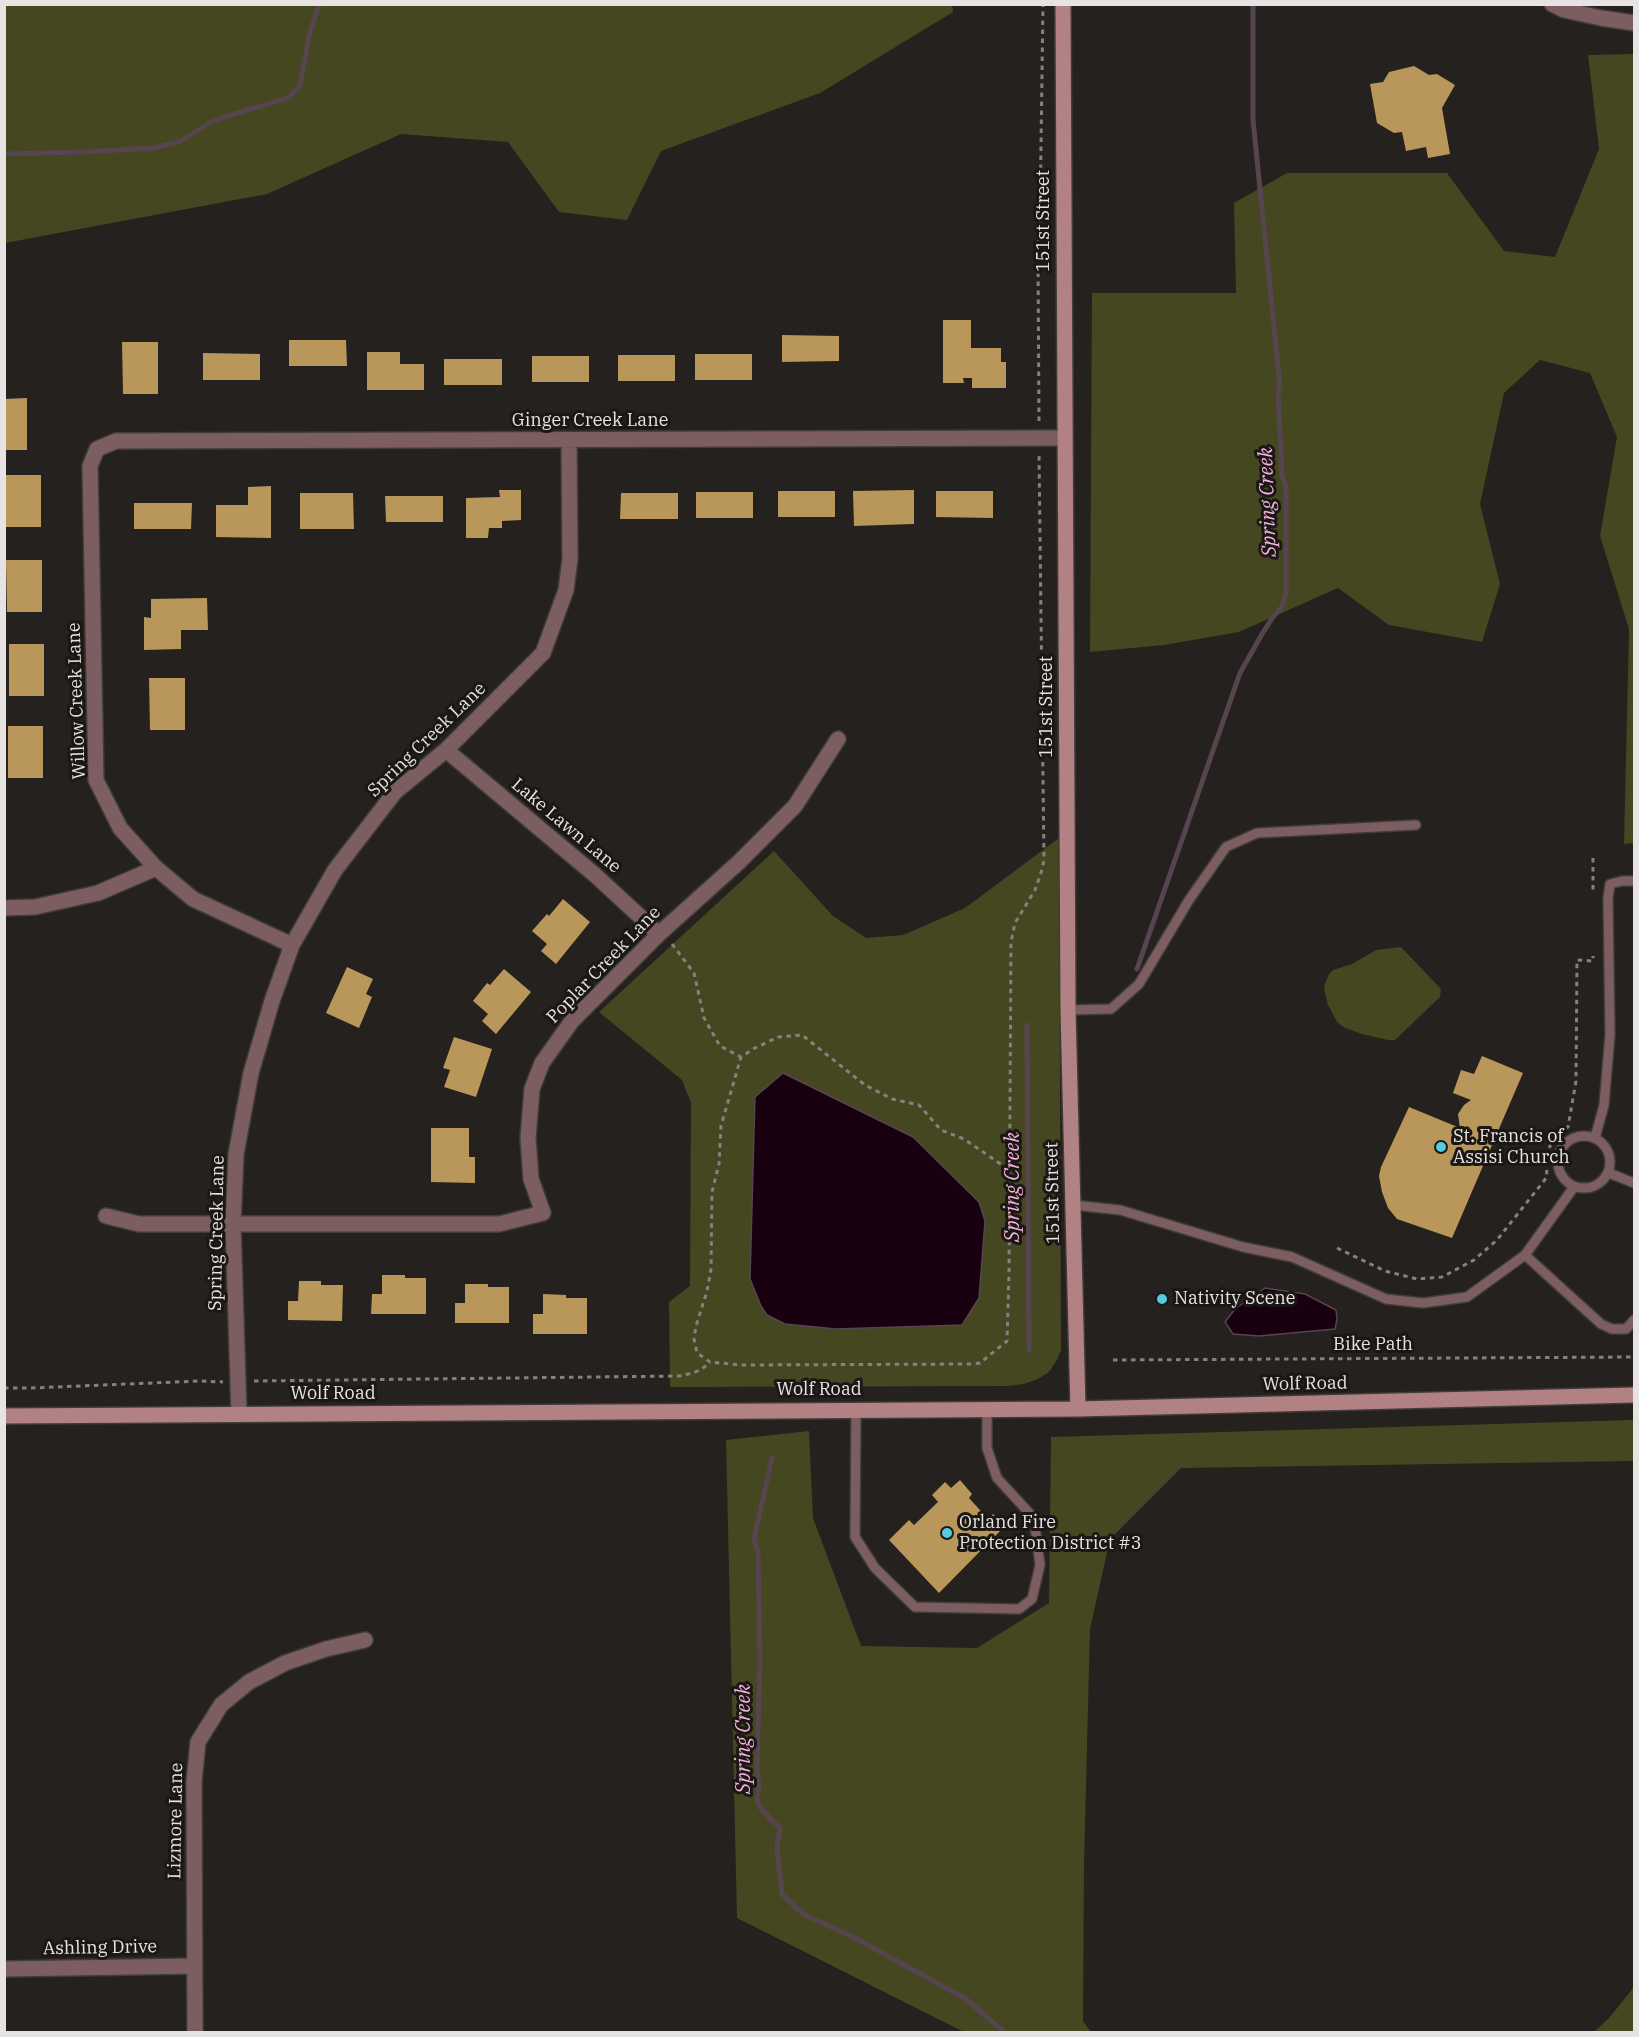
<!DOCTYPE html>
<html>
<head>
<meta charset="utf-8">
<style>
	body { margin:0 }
	#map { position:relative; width:1639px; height:2037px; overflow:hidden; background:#25211e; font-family:"IBM Plex Serif",serif }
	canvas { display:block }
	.frame { position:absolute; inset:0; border:6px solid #e6e3e2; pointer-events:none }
</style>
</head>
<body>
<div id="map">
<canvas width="1639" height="2037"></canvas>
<div class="frame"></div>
</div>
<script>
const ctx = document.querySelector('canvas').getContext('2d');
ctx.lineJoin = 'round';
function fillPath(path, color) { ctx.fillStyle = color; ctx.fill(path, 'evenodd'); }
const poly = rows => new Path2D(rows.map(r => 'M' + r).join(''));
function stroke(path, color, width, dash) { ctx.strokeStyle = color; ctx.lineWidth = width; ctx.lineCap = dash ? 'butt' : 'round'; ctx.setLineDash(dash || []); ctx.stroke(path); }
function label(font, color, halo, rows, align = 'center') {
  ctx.font = font + ' "IBM Plex Serif",serif'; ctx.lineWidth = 6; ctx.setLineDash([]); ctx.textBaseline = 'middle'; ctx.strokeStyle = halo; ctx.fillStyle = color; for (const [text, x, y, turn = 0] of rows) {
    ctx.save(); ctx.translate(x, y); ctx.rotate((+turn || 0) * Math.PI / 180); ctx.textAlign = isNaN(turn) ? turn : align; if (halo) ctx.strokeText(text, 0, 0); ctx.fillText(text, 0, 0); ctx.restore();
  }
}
fillPath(poly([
	[952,4,953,12,820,93,661,151,627,220,559,212,508,142,401,134,267,194,5,243,5,5],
	[1634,54,1634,843,1624,844,1629,629,1600,536,1617,437,1590,373,1540,360,1504,393,1480,504,1500,584,1482,642,1389,625,1338,588,1239,632,1164,645,1090,652,1092,293,1236,293,1234,203,1287,173,1447,173,1504,251,1555,257,1599,149,1588,55],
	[1059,838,1061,1350,1057,1360,1049,1372,1038,1379,1024,1384,1007,1386,670,1387,669,1302,690,1286,691,1103,682,1080,599,1012,774,851,833,916,866,938,903,935,965,908],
	[1401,947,1441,989,1440,997,1395,1040,1388,1040,1362,1034,1345,1028,1337,1022,1328,1005,1325,993,1324,986,1329,974,1333,970,1352,964,1376,950],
	[1632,1420,1634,1421,1634,1461,1181,1468,1110,1539,1090,1629,1084,1863,1083,2021,1091,2032,964,2032,737,1918,726,1440,809,1431,813,1518,861,1646,977,1648,1049,1603,1051,1437],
	[1634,1987,1634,2032,1594,2032,1609,2018]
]), '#444720');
const water = poly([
	[783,1073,913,1137,979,1202,985,1221,979,1298,962,1325,836,1329,785,1324,767,1315,761,1306,750,1279,755,1097,783,1073],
	[1265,1288,1305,1294,1336,1310,1337,1319,1335,1329,1259,1336,1233,1334,1225,1322,1235,1309,1265,1288]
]);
fillPath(water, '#180010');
stroke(water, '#56444f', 1.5);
stroke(poly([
	[4,154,83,152,154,148,179,142,209,123,224,117,288,98,300,86,309,36,319,4],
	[1137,969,1240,673,1262,634,1273,617,1281,608,1286,594,1286,486,1282,476,1278,392,1280,386,1253,120,1253,4],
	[1027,1025,1029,1350],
	[772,1458,754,1539,758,1552,760,1660,757,1768,759,1787,757,1798,759,1806,774,1823,780,1827,777,1848,782,1894,803,1914,857,1939,966,1999,1004,2032]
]), '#56444f', 5);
fillPath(poly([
	[1414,66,1429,75,1437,74,1455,85,1442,108,1450,154,1428,158,1426,147,1406,151,1402,132,1394,133,1377,123,1370,84,1383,82,1389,72],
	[943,320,971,320,971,348,1001,348,1001,362,1006,362,1006,388,972,388,972,378,963,378,964,383,943,383],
	[782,335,839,336,839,361,782,362],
	[289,340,346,340,347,366,289,366],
	[122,342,158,342,158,394,123,394],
	[367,352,400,352,400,364,424,364,424,390,367,390],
	[203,353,260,354,260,380,203,380],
	[695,354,752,354,752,380,695,380],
	[618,355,675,355,675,381,618,381],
	[532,356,589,356,589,382,532,382],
	[444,359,502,359,502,385,444,385],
	[27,398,27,450,4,450,4,399],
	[6,475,41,475,41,527,6,527],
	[271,486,271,538,216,537,216,505,248,505,248,487],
	[499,490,521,490,521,520,502,521,502,528,489,528,488,538,466,538,466,498,500,497],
	[914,490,914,524,854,526,853,491],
	[778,491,835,491,835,517,778,517],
	[936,491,993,491,993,518,936,517],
	[696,492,753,492,753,518,696,518],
	[300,493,353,493,354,529,300,529],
	[621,493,678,493,678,519,620,519],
	[385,496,443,496,443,522,386,522],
	[134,503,192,503,191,529,134,529],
	[6,560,42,560,42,612,7,612],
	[207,598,208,630,181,630,181,649,144,650,144,617,151,618,151,599],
	[9,644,44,644,44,696,9,696],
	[149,678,185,678,185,730,150,730],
	[8,726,43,726,43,778,8,778],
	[563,899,590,922,556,964,541,951,547,944,532,931,547,914,549,916],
	[347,967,373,979,366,994,372,997,359,1028,326,1013],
	[504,969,531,992,496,1034,482,1021,488,1014,473,1001,487,983,490,985],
	[454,1037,492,1049,476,1097,444,1087,450,1070,443,1068],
	[1482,1056,1523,1073,1452,1238,1397,1219,1388,1208,1382,1192,1379,1176,1381,1167,1409,1107,1460,1128,1458,1114,1464,1105,1471,1100,1453,1093,1461,1070,1474,1074],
	[431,1128,469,1128,469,1157,475,1157,475,1183,431,1182],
	[382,1275,405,1275,405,1278,426,1278,426,1314,371,1314,372,1294,382,1294],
	[299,1281,321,1281,321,1285,343,1285,342,1321,288,1320,288,1301,298,1301],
	[465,1284,488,1284,488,1287,509,1287,509,1323,455,1323,455,1303,465,1303],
	[543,1294,566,1295,566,1298,587,1298,587,1334,533,1334,533,1314,543,1314],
	[960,1480,972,1494,969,1498,988,1519,993,1514,1005,1526,939,1593,889,1540,909,1520,914,1525,938,1502,932,1495,945,1482,951,1488]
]), '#b9975b');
const lane = poly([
	[1068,1010,1111,1009,1139,984,1189,900,1226,847,1257,833,1416,825],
	'1558 1162a26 26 0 1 1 52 0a26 26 0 1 1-52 0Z',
	[1595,1138,1604,1105,1610,1035,1608,898,1610,884,1622,881,1634,881],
	[1609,1173,1634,1183],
	[1073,1205,1120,1210,1243,1247,1292,1257,1386,1299,1423,1303,1467,1297,1525,1255,1574,1187],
	[1525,1255,1601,1324,1612,1329,1626,1329,1634,1320],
	[856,1410,855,1537,875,1568,915,1607,1019,1609,1032,1599,1040,1565,1034,1518,997,1478,987,1448,987,1409]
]);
const street = poly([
	[1552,4,1564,10,1601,18,1634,23],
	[446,750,595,875,659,934],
	[4,908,35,907,98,893,156,868],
	[292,945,193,899,156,868,120,828,96,780,90,466,97,449,116,441,1065,438],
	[106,1216,139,1224,499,1224,543,1213,531,1179,528,1138,532,1089,542,1063,572,1021,659,934,739,862,795,806,838,739],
	[239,1414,233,1225,236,1154,251,1073,272,1001,292,945,335,870,395,792,446,750,543,653,566,590,570,559,569,440],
	[4,1969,195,1966],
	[195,2032,194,1782,198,1742,221,1705,249,1682,285,1663,326,1649,365,1640]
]);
const secondary = poly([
	[1063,4,1068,1010,1078,1409],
	[4,1416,1078,1409,1634,1395]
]);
stroke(lane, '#403c39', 12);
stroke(street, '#403c39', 18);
stroke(secondary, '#403c39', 18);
stroke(poly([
	[1039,421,1038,257,1040,215,1043,4],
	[1593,858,1593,892],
	[672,944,694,973,704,1018,720,1046,741,1057],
	[1009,1167,1002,1165,964,1139,941,1130,919,1105,892,1099,865,1085,802,1035,778,1037,753,1049,741,1057,721,1126,719,1164,712,1192,711,1269,707,1291,696,1326,694,1339,697,1353,710,1362,741,1365,971,1364,980,1363,1007,1341,1009,1273,1011,942,1015,923,1035,890,1041,873,1044,860,1039,454],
	[1337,1248,1385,1271,1417,1279,1442,1277,1474,1260,1497,1240,1547,1177,1546,1158,1553,1137,1568,1127,1576,1081,1577,960,1593,961,1593,956],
	[1113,1360,1634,1357],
	[254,1381,679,1376,693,1373,702,1369,710,1362],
	[4,1388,32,1388,200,1381,223,1382]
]), '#84817f', 3, [4.5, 4.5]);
stroke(lane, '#7d5e60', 9);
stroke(street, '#7d5e60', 15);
stroke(secondary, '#b18184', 15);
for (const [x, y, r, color] of [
	[1441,1147,6,"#55cae0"],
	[1162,1299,6,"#55cae0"],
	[947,1533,6,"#55cae0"]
]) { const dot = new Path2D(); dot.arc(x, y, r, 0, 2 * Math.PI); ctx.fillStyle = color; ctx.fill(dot); stroke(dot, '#1b1715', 2); }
label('18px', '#e6e3e2', '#1b1715', [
	["151st Street",1044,221,-90],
	["Ginger Creek Lane",590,421],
	["Willow Creek Lane",77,701,-92],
	["151st Street",1047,707,-90],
	["Spring Creek Lane",427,740,-44],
	["Lake Lawn Lane",566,826,40],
	["Poplar Creek Lane",604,965,-46],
	["151st Street",1053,1193,-91],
	["Spring Creek Lane",217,1233,-89],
	["Bike Path",1373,1345],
	["Wolf Road",1305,1384,-1],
	["Wolf Road",819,1390],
	["Wolf Road",333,1394],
	["Lizmore Lane",176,1821,-89],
	["Ashling Drive",100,1948,-1]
]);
label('18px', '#e6e3e2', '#1b1715', [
	["St. Francis of",1453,1137],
	["Assisi Church",1453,1158],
	["Nativity Scene",1174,1299],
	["Orland Fire",959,1523],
	["Protection District #3",959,1544]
], 'left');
label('italic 20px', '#f7b4de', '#1b1715', [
	["Spring Creek",1268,502,-92],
	["Spring Creek",1013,1187,-90],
	["Spring Creek",744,1739,-90]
]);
</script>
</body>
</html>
